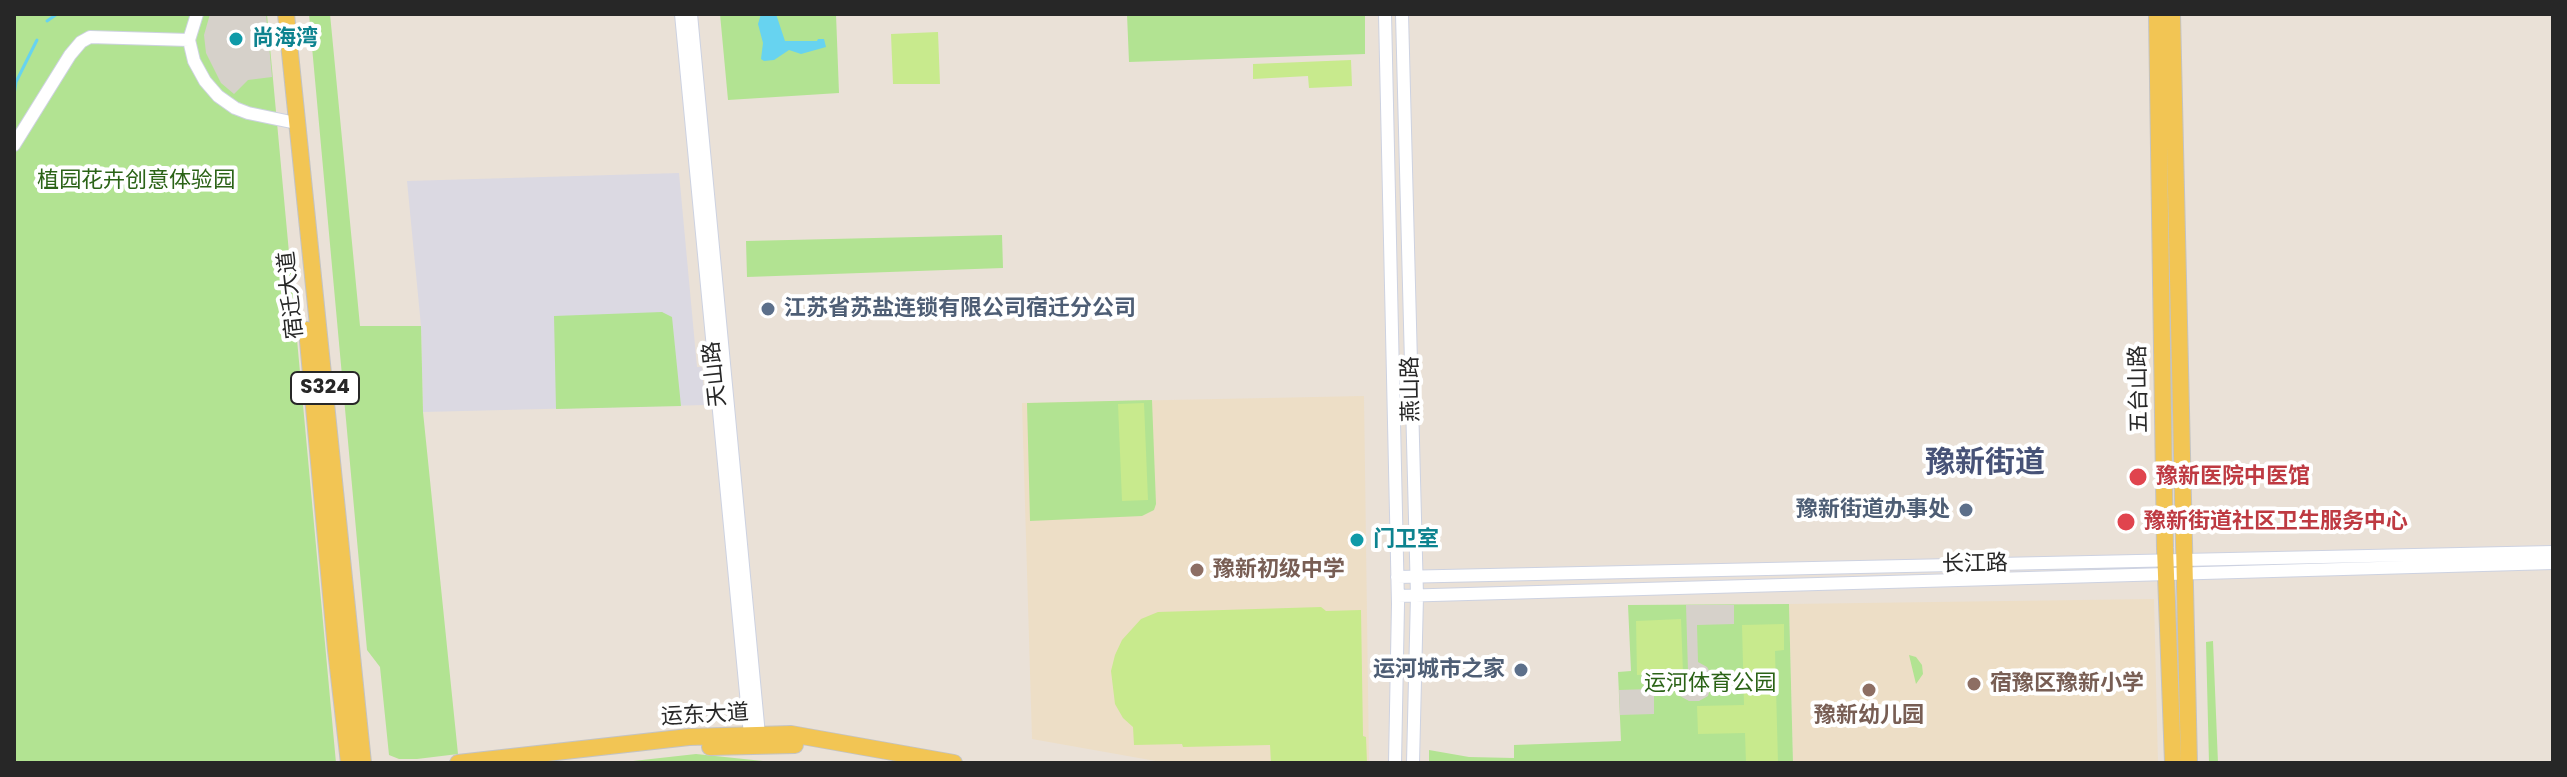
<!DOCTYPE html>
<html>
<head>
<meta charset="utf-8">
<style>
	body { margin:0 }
	#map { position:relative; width:2567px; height:777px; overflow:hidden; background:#eae1d7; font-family:Poppins,sans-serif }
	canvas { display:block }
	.frame { position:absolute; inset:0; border:16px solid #272727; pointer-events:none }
</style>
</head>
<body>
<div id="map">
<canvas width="2567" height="777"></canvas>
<div class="frame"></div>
</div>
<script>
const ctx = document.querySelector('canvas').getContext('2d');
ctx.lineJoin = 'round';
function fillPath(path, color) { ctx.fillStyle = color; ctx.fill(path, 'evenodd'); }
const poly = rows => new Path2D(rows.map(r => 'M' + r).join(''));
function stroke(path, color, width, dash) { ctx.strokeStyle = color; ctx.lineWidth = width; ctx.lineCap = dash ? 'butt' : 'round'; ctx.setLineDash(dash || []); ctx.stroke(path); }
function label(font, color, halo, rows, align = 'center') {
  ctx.font = font + ' Poppins,"Noto Sans SC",sans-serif'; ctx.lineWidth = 8; ctx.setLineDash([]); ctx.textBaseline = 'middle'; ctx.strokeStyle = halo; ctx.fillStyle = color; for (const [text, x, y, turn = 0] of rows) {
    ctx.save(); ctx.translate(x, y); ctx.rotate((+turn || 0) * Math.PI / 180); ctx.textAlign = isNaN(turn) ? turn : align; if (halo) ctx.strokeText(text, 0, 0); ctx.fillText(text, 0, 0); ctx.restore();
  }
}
fillPath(poly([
	[679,173,697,367,702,367,705,405,423,412,421,326,407,181]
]), '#dbd9e2');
fillPath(poly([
	[1364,396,1369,763,1167,763,1032,739,1022,403],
	[2154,599,2158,763,1793,763,1789,604]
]), '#eddec6');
fillPath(poly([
	[14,14,267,14,336,763,14,763],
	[309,14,330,14,360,326,421,326,423,412,458,754,417,759,399,759,389,755,380,667,367,650],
	[720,14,836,14,839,93,728,100],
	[1127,14,1365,14,1365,54,1129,62],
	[1002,235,1003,268,747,277,746,241],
	[662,312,672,317,681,406,556,409,554,316],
	[1152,400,1156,504,1154,510,1142,516,1030,521,1027,403],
	[1789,604,1793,763,1429,763,1429,750,1469,757,1514,758,1514,745,1621,741,1618,672,1631,671,1628,605],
	[2213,641,2218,763,2209,763,2206,642],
	[1909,655,1916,657,1922,665,1923,674,1916,684],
	[696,754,782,763,615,763]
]), '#b2e392');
fillPath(poly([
	[938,32,940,84,893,84,891,34],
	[1351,60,1352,86,1309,88,1308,76,1253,79,1253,64],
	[1144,403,1148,500,1122,501,1118,404],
	[1321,607,1326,611,1361,610,1363,736,1366,737,1367,763,1271,763,1270,745,1183,747,1182,744,1134,745,1133,727,1123,718,1115,704,1111,671,1115,655,1122,640,1141,619,1158,612],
	[1681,619,1683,673,1637,675,1636,621],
	[1784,624,1784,650,1775,651,1778,763,1746,763,1745,733,1698,734,1697,706,1744,705,1742,625]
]), '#c8ea8d');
fillPath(poly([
	[210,14,266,14,272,77,248,80,234,94,221,83,206,53,204,35],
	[1686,605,1734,605,1734,624,1697,625,1698,662,1707,667,1713,678,1708,696,1699,701,1689,701,1678,695,1673,683,1654,684,1654,714,1620,715,1619,690,1649,689,1650,679,1683,677,1687,692,1695,693,1701,688,1702,679,1699,672,1688,671]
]), '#d6d1ca');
fillPath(poly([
	[761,14,776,14,785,41,817,41,818,39,824,39,826,47,801,54,789,50,774,60,764,61,761,59,763,43,758,24]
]), '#67d3f0');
stroke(poly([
	[47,21,57,14],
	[14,95,16,82,37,40]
]), '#67d3f0', 3);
const minor = poly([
	[197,14,189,40,194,61,205,81,218,96,235,108,248,113,296,123],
	[681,14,750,735],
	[691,14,759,735],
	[1385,14,1398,604,1395,763],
	[1402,14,1417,596,1413,763],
	[14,145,70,55,81,42,90,37,189,40],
	[1397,577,2553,552],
	[1398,596,2553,563]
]);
const major = poly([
	[286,14,363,763],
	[2157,14,2165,548,2173,763],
	[2172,14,2189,763],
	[307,330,336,650,349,763],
	[710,747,795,745],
	[458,763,689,737,791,734,954,763]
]);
stroke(minor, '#cdd2e1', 14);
stroke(major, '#c3c3c3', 18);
stroke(minor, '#fff', 12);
stroke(major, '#f2c554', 16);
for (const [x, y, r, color] of [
	[236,39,8,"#0f9aa8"],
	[768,309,8,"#5c6f8a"],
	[2138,477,10,"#e0444e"],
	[1966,510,8,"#5c6f8a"],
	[2126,522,10,"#e0444e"],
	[1357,540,8,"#0f9aa8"],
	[1197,570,8,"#8d6e63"],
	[1521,670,8,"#5c6f8a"],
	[1974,684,8,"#8d6e63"],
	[1869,690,8,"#8d6e63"]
]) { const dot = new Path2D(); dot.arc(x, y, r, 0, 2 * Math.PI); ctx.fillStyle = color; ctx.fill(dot); stroke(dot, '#fff', 3); }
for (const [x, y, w] of [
	[325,388,68]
]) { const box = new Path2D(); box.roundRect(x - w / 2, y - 16, w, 32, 6); ctx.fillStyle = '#fff'; ctx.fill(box); stroke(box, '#272727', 2); }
label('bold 20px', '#272727', null, [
	["S324",325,388]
]);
label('bold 22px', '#0d838f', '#fff', [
	["尚海湾",252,39],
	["门卫室",1373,540]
], 'left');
label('22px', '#2b6317', '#fff', [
	["植园花卉创意体验园",136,181],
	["运河体育公园",1710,684]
]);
label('22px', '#272727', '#fff', [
	["宿迁大道",292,295,-96],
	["天山路",716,374,-96],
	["燕山路",1412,389,-91],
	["五台山路",2140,389,-91],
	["长江路",1975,565,-1],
	["运东大道",705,716,-3]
]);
label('bold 22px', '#4e5e75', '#fff', [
	["江苏省苏盐连锁有限公司宿迁分公司",784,309,"left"],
	["豫新街道办事处",1950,510],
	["运河城市之家",1505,670]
], 'right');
label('bold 22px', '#be3a42', '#fff', [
	["豫新医院中医馆",2156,477],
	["豫新街道社区卫生服务中心",2144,522]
], 'left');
label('bold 22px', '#785e54', '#fff', [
	["豫新初级中学",1213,570],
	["宿豫区豫新小学",1990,684],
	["豫新幼儿园",1869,716,"center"]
], 'left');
label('bold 30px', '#475277', '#fff', [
	["豫新街道",1985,464]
]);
</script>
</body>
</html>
